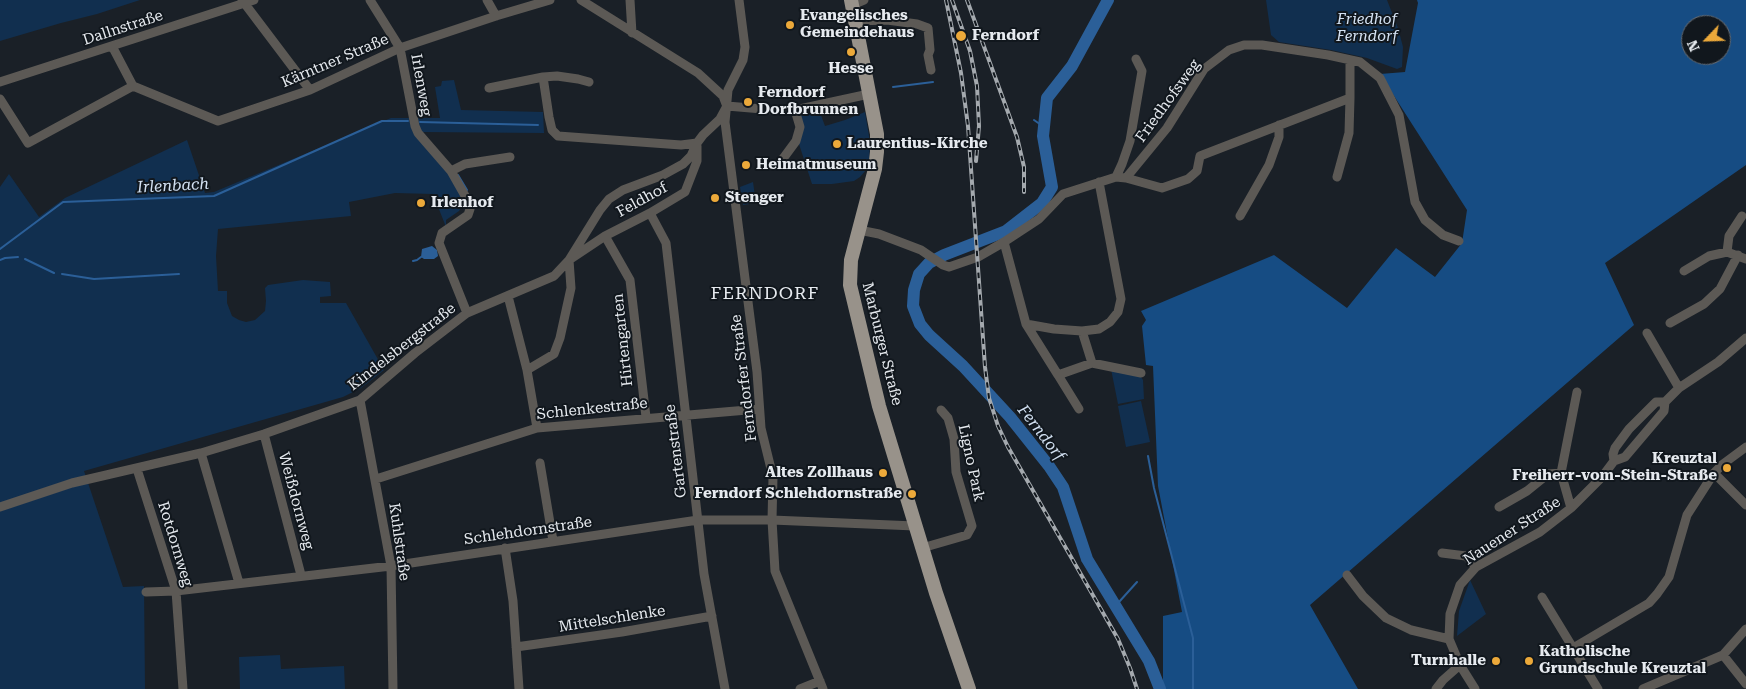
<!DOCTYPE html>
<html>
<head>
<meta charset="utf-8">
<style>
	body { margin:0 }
	#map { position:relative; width:1746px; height:689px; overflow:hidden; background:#1a2027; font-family:"Roboto Serif",serif }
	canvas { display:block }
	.north { position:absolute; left:1681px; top:15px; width:50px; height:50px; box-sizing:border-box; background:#11171d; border:1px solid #666b71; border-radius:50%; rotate:246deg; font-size:14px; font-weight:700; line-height:20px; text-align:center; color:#e6eaef }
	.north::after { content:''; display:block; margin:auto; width:18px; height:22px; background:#eca93a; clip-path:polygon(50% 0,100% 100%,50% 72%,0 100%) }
</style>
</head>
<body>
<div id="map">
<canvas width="1746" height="689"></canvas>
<div class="north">N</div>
</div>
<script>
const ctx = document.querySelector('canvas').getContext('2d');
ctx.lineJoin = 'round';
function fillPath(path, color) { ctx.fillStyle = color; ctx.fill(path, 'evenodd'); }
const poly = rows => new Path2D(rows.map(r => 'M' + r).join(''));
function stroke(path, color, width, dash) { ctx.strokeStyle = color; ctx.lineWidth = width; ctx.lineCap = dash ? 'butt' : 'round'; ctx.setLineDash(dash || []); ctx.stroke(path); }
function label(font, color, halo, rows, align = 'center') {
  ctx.font = font + ' "Roboto Serif",serif'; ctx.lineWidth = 4; ctx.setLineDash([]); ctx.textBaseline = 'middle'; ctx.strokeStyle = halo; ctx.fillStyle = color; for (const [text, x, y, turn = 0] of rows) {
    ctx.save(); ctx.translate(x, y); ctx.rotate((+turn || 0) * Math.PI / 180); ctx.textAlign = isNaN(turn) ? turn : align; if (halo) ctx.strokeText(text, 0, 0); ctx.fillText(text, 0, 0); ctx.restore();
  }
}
fillPath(poly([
	[0,0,140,0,97,14,61,23,0,41],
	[1266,0,1387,0,1398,28,1403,47,1402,67,1397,69,1367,58,1331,50,1279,42,1271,35],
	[454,80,461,110,543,112,544,133,421,132,416,118,440,118,435,87,441,86,442,81],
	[819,110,825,126,845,120,865,112,870,142,869,163,867,169,860,177,854,181,832,184,812,184,798,141,800,115],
	[391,118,410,118,413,132,451,176,465,202,459,211,446,220,446,227,433,194,395,193,349,202,351,216,218,229,216,256,218,291,227,291,227,303,232,316,239,320,246,322,255,320,265,311,266,301,265,288,268,285,303,280,330,282,331,296,320,297,320,303,346,303,384,370,361,388,343,397,84,471,123,587,144,586,145,689,0,689,0,187,9,174,39,217,65,198,187,140,205,193,214,192],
	[753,182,756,203,743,205,740,187],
	[1111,369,1139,374,1143,380,1144,399,1118,404],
	[1141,401,1150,442,1126,447,1118,406],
	[1470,580,1486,614,1457,636,1459,611],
	[280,655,281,669,344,666,345,689,240,689,239,657]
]), '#112f4f');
fillPath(poly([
	[1417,0,1746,0,1746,165,1605,263,1634,325,1310,605,1358,689,1163,689,1163,616,1182,612,1158,486,1153,366,1146,365,1142,326,1146,320,1141,311,1274,255,1347,308,1396,248,1435,277,1462,243,1467,210,1380,74,1405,72,1418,3],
	[1691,25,1721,25,1721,55,1691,55]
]), '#164c83');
fillPath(poly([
	[432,246,437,250,438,256,434,259,424,259,421,257,422,249]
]), '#2b5f98');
stroke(poly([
	[893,87,933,82],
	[1034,120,1044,127],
	[420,122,538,125],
	[458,175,467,190],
	[0,249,63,202,214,196,382,121,408,121],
	[25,259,54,273],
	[0,260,5,258,18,257],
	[413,261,417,260,421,257],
	[62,274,94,279,179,274],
	[1148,456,1154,488,1193,638,1193,689],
	[1117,609,1119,602,1137,582]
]), '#2b5f98', 2);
stroke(poly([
	[1108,0,1072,66,1047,98,1043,136,1052,187,1042,203,1006,231,944,255,929,263,919,274,914,290,913,306,920,324,929,335,963,366,1010,417,1049,466,1063,487,1087,559,1149,661,1160,689]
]), '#2b5f98', 12);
stroke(poly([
	[242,0,310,90],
	[370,0,400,48,415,126,418,133,451,171,468,201,470,209,468,215,442,233,439,243,467,313],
	[487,0,496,16],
	[581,0,698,73,723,96,726,104],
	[630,0,632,33],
	[739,0,745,47,743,60,728,90,725,122,757,372,761,428,773,477,772,520,775,571,823,689],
	[852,5,864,0],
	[856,21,887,20,917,24,928,28,930,50,928,55,931,70],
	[112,46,133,86,218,121,310,90,400,48,496,16,550,0],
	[543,77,557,76,578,79,589,82],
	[0,82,254,0],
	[489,88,543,77,549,117,552,130,558,136,681,145,697,143],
	[0,99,28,143,133,86],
	[727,106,774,110,795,110,869,94],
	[779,164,796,141,800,127,795,110],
	[451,171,465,164,510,157],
	[1116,177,1122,164,1130,141,1142,71,1136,59],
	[1337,177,1349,133,1350,98],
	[1126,178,1162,188,1188,179,1197,171,1200,156,1350,98,1350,60],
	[650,213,666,243,704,574,725,689],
	[1240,216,1269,165,1279,137,1279,125],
	[859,230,879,234,921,250,943,265,949,267,978,257,1004,242,1039,219,1063,194,1116,177,1126,178,1167,128,1204,69,1229,50,1244,45,1262,45,1328,55,1360,62,1380,78,1399,115,1415,202,1425,220,1443,235,1459,241],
	[605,236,630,280,646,417],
	[1004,242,1026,324,1058,375,1092,363,1141,373],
	[1727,252,1729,236,1742,216],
	[1684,271,1709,256,1727,252,1746,259],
	[508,296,527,370,537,428],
	[1670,323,1704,304,1720,289,1738,255],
	[1026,324,1054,329,1082,331,1099,329,1110,322,1118,312,1121,299,1099,182],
	[1082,331,1092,363],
	[1647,333,1679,388],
	[527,370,554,354,560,338,571,288,569,260,605,236,650,213,685,192,697,161,697,146],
	[1058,375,1079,409],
	[360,400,391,566,393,689],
	[264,434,301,575],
	[201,453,239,583],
	[1614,461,1613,454,1615,448,1629,429,1656,402,1665,402],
	[540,463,553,541],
	[137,469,176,591,183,689],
	[1714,473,1746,505],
	[376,479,537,428,759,409],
	[0,507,72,483,201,453,264,434,360,400,415,353,467,313,554,276,569,260,600,210,609,199,623,190,663,175,683,164,691,156,697,143,703,135,720,119,727,106],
	[1499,507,1527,491,1548,474,1561,473],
	[1571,508,1561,473,1577,392],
	[505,548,513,601,519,689],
	[922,548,967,535,972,526,956,472,954,439,948,418,941,410],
	[1442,553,1466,556,1476,567],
	[1347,575,1363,596,1386,618,1411,630,1449,639],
	[146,592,176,591,391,566,698,520,772,520,915,526],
	[1542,597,1598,689],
	[516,647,622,632,712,616],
	[1573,648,1649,603,1657,594,1669,577,1687,515,1714,473,1723,464,1746,447],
	[1723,655,1746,684],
	[800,689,820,681],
	[1436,689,1443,680,1460,665],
	[1475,689,1460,665,1449,639,1450,614,1460,585,1476,567,1540,532,1571,508,1602,477,1614,461,1625,457,1664,411,1665,402,1679,388,1718,362,1746,338],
	[1643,689,1723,655,1746,629]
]), '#5c5955', 9);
stroke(poly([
	[851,0,877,134,877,152,875,169,851,260,850,285,879,406,936,593,969,689]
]), '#98928a', 14);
const rail = poly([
	[946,0,961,73,968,126,985,367,989,398,998,426,1008,447,1118,639,1130,668,1137,689],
	[952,0,970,51,977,86,979,126,976,161],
	[967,0,1017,137,1024,167,1024,192]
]);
stroke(rail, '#a4a9ae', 4);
stroke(rail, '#11171d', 2, [5.5]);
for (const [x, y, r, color] of [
	[790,25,5,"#eca93a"],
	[961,36,6,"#eca93a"],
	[851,52,5,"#eca93a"],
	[748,102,5,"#eca93a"],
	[837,144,5,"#eca93a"],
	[746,165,5,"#eca93a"],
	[715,198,5,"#eca93a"],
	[421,203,5,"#eca93a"],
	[1727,468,5,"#eca93a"],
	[883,473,5,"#eca93a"],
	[912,494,5,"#eca93a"],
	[1496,661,5,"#eca93a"],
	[1529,661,5,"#eca93a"]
]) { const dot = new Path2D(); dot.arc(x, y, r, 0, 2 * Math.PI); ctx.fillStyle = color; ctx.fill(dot); stroke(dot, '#11171d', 2); }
label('bold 15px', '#e6eaef', '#11171d', [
	["Evangelisches",800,16],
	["Gemeindehaus",800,33],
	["Ferndorf",972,36],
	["Hesse",851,69,"center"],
	["Ferndorf",758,93],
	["Dorfbrunnen",758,110],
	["Laurentius-Kirche",847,144],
	["Heimatmuseum",756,165],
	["Stenger",725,198],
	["Irlenhof",431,203],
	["Kreuztal",1717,459,"right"],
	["Freiherr-vom-Stein-Straße",1717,476,"right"],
	["Altes Zollhaus",873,473,"right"],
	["Ferndorf Schlehdornstraße",902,494,"right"],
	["Katholische",1539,652],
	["Grundschule Kreuztal",1539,669],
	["Turnhalle",1486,661,"right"]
], 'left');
label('italic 15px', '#d5e3f4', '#11171d', [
	["Friedhof",1367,20],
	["Ferndorf",1367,37]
]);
label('15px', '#e6eaef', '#11171d', [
	["Dallnstraße",123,28,-18],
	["Kärntner Straße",335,61,-23],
	["Irlenweg",421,85,80],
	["Friedhofsweg",1168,101,-54],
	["Feldhof",642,200,-29],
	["Hirtengarten",623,340,-96],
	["Marburger Straße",882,344,76],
	["Kindelsbergstraße",402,347,-38],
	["Ferndorfer Straße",744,378,-97],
	["Schlenkestraße",592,409,-6],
	["Gartenstraße",676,451,-97],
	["Ligno Park",971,463,78],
	["Weißdornweg",296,501,75],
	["Schlehdornstraße",528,531,-8],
	["Nauener Straße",1512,531,-33],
	["Kuhlstraße",399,542,82],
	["Rotdornweg",175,544,73],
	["Mittelschlenke",612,619,-9]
]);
label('italic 16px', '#d2e0f1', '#11171d', [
	["Irlenbach",173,186,-3],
	["Ferndorf",1041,433,52]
]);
ctx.letterSpacing = '1px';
label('18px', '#e6eaef', '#11171d', [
	["FERNDORF",765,294]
]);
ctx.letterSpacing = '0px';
</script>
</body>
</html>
